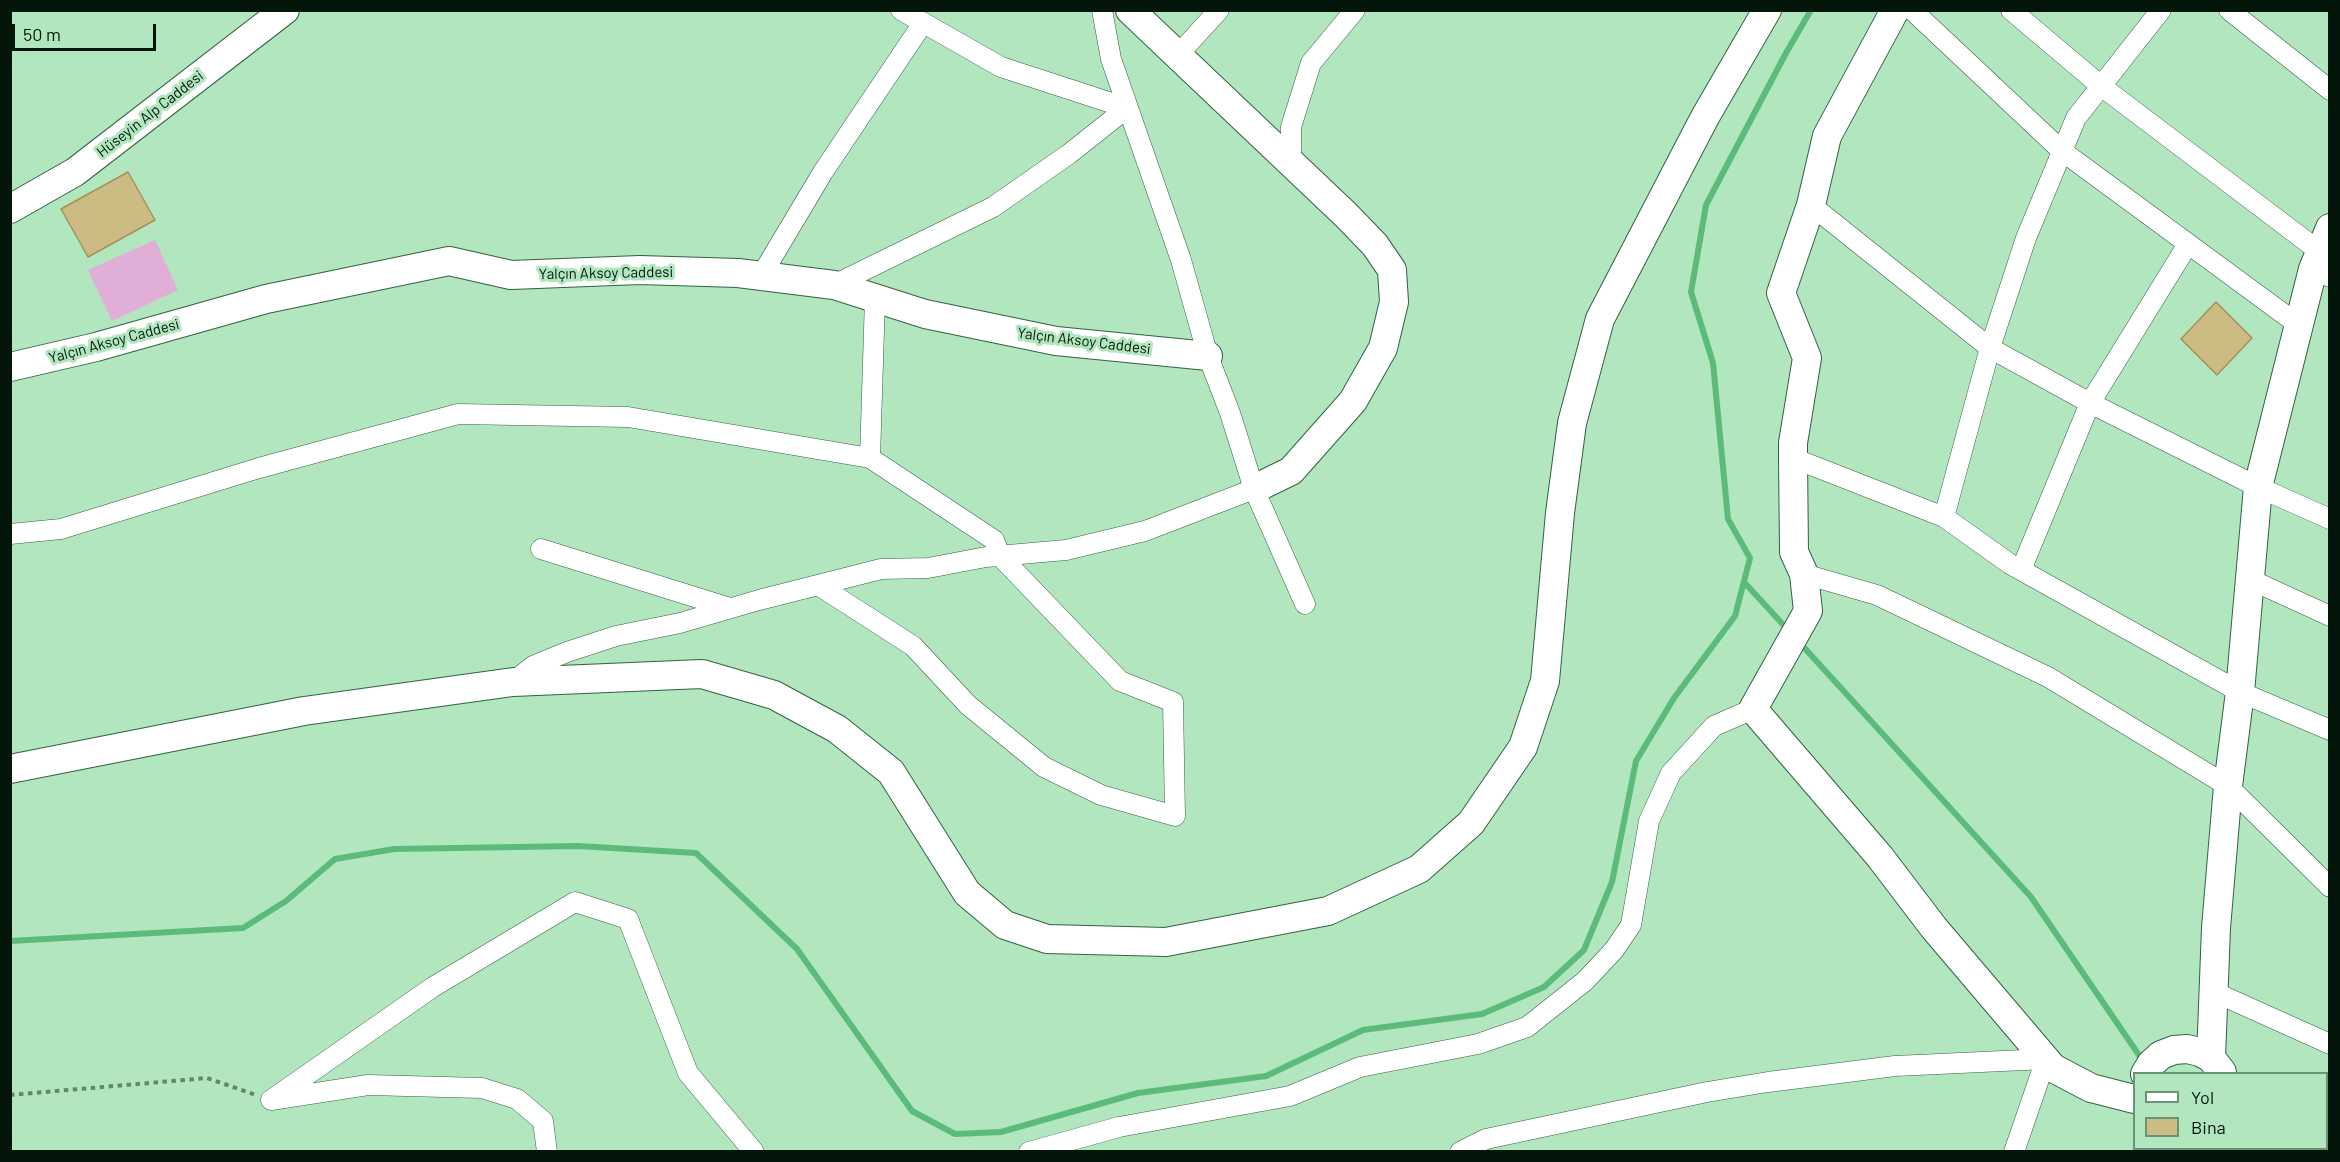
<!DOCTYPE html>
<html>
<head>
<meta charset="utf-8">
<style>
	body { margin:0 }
	#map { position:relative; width:2340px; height:1162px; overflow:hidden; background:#b1e6bf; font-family:Barlow,sans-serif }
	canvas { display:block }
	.frame { position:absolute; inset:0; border:12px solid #031609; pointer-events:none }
	.legend { position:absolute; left:2133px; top:1072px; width:195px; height:78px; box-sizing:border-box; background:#b1e6bf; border:2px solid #6b9376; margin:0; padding:8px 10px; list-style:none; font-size:18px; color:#031609 }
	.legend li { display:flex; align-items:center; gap:12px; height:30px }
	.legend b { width:30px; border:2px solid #6b9376 }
	.scale { position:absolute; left:12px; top:24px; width:144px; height:27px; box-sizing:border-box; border:3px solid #031609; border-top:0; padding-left:8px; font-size:18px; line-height:21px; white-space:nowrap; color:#031609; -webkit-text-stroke:4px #b1e6bf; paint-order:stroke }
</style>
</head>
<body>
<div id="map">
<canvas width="2340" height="1162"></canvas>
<div class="frame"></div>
<ul class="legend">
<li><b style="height:8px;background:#fff"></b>Yol</li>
<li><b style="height:16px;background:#ccbb82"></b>Bina</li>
</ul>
<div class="scale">50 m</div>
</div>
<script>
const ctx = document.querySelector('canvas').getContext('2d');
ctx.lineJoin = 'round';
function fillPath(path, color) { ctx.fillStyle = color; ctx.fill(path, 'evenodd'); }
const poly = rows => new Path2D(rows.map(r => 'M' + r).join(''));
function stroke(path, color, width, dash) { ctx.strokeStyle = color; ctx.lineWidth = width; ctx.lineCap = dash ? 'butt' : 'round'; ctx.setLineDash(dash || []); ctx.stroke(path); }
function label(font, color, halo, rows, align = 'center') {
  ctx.font = font + ' Barlow,sans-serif'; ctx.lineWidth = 6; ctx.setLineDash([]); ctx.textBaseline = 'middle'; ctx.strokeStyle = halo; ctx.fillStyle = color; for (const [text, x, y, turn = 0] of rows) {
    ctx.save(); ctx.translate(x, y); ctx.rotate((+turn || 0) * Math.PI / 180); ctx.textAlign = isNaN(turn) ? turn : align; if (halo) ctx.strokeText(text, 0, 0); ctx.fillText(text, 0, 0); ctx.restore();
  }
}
fillPath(poly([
	[155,240,178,290,112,321,88,270]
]), '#e0aed7');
stroke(poly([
	[1744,582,1789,631],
	[1800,643,2031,897,2143,1061],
	[10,941,243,928,286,901,335,859,394,849,578,846,696,853,797,949,912,1111,955,1134,1001,1132,1138,1093,1266,1076,1363,1030,1482,1014,1544,987,1584,950,1612,882,1636,761,1674,698,1735,616,1750,558,1728,519,1713,363,1691,292,1706,205,1786,53,1811,10]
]), '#5bbb7b', 6);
const building = poly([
	[128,172,155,220,88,257,61,209,128,172],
	[2216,302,2252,338,2217,375,2181,339,2216,302]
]);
fillPath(building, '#ccbb82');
stroke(building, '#a3925b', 1.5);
const street = poly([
	[901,10,1001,67,1127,108],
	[1102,10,1111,59,1181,260,1208,356,1230,413,1254,489,1305,604],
	[1912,10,2062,151,2300,326],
	[2011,10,2101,86,2319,251],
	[2229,10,2330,90],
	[1177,56,1219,10],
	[1291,162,1291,127,1311,63,1355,10],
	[1811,205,1990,348,2090,403,2258,487,2330,519],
	[2313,269,2330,277],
	[761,276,823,172,923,23],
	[834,285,993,207,1069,154,1127,108],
	[1793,458,1944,517,2010,564,2240,692,2330,730],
	[1944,517,1990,348,2026,238,2076,118,2161,10],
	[10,534,61,529,259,468,458,414,628,417,870,458],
	[541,549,730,608],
	[2021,570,2090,403,2188,244],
	[1804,574,1877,595,2048,677,2228,786,2330,887],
	[2249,579,2330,616],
	[818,585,913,646,968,705,1044,767,1101,795,1175,816,1173,702,1120,681,1000,556,994,540,870,458,875,298],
	[513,682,533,666,567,652,616,636,680,623,759,600,881,569,928,568,986,557,1066,550,1145,531,1254,489],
	[2212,991,2330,1044],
	[547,1152,543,1121,517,1099,482,1088,368,1085,271,1100,433,987,575,902,628,919,688,1073,754,1152],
	[1029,1152,1119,1127,1290,1096,1360,1067,1478,1044,1527,1027,1585,981,1614,950,1631,925,1649,821,1671,773,1714,726,1753,709],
	[1460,1152,1486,1139,1707,1092,1768,1082,1895,1066,2046,1059,2014,1152],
	[2207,1152,2208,1148]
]);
const secondary = poly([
	[1130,10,1346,215,1375,245,1392,270,1394,302,1383,348,1353,401,1291,471,1254,489],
	[1895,10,1827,136,1811,205,1781,293,1807,358,1793,443,1793,458,1794,552,1804,574,1808,611,1753,709,1880,857,1934,928,2053,1068,2091,1088,2134,1099],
	[10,209,75,172,285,10],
	[10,367,96,347,266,299,449,261,511,275,640,270,738,273,834,285,925,314,1056,341,1208,356],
	[10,769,304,711,513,682,702,674,774,695,837,729,891,772,967,893,1005,925,1047,939,1166,942,1328,911,1419,869,1471,823,1523,747,1545,681,1560,513,1572,423,1600,319,1705,117,1767,10],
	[2211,1058,2216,928,2228,786,2240,692,2258,487,2313,269,2330,228],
	[2145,1074,2151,1064,2161,1055,2174,1050,2187,1049,2200,1052,2211,1058,2222,1072],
	[2246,1148,2249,1152]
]);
stroke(street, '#316341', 21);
stroke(secondary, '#316341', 30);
stroke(poly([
	[10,1095,207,1078,256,1095]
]), '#62876c', 4, [4.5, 4.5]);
stroke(street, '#fff', 20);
stroke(secondary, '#fff', 28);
label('15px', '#031609', '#b1e6bf', [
	["Hüseyin Alp Caddesi",150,114,-38],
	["Yalçın Aksoy Caddesi",606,273,-1],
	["Yalçın Aksoy Caddesi",114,341,-15],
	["Yalçın Aksoy Caddesi",1084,341,7]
]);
</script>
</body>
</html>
